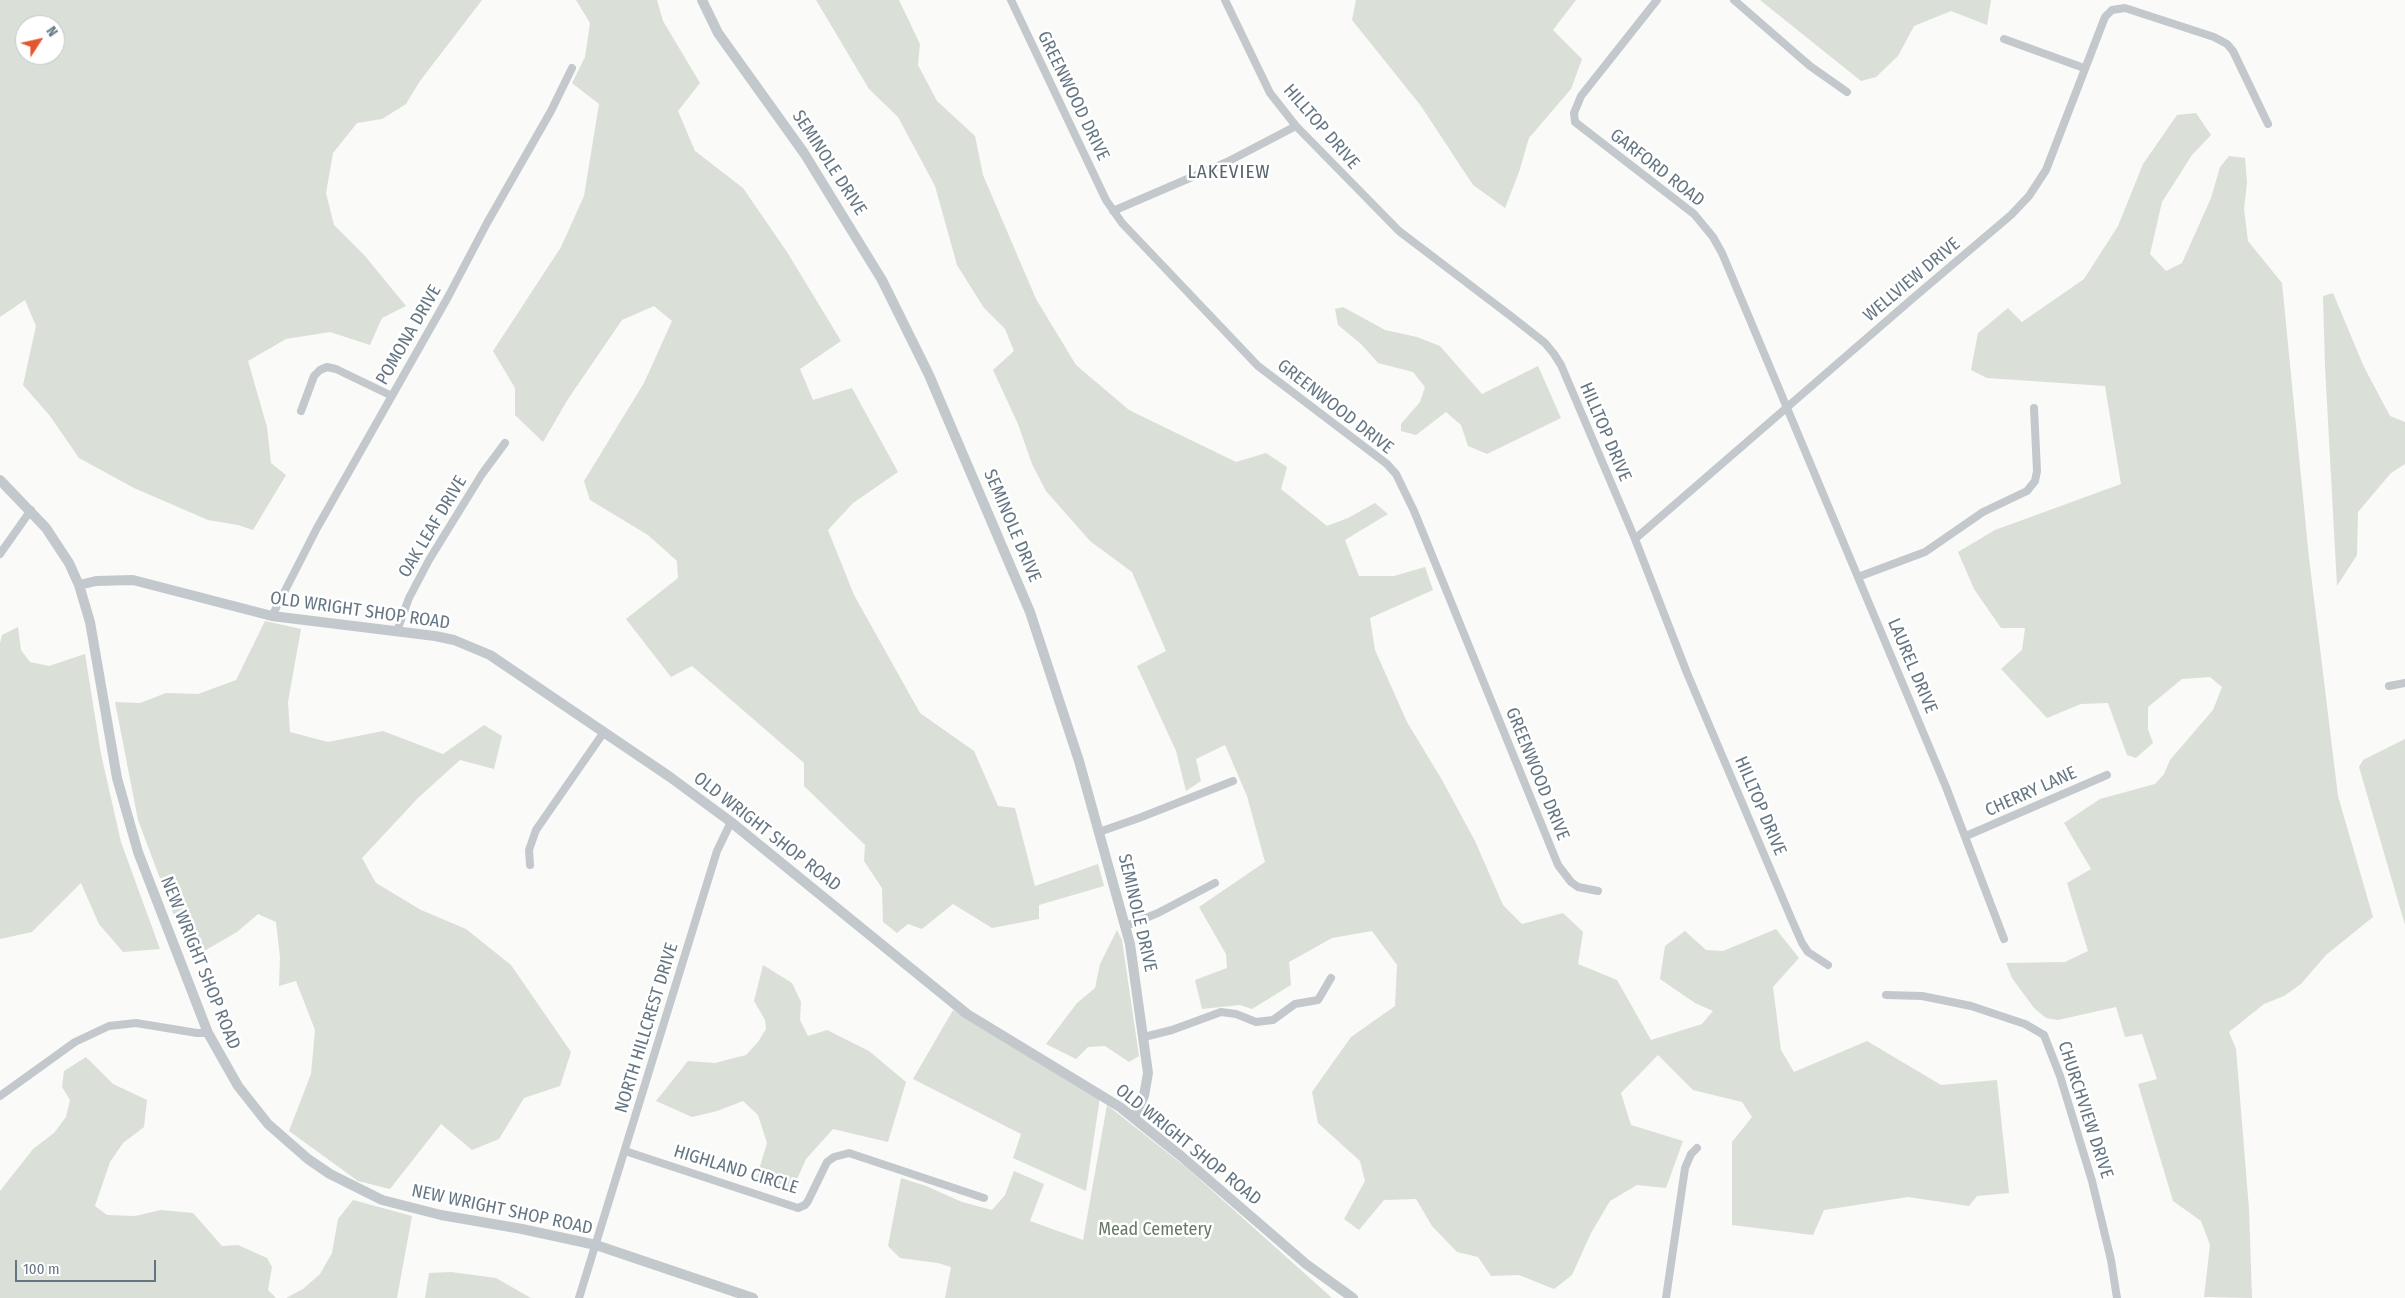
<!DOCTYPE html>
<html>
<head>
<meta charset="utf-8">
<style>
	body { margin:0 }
	#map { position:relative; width:2405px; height:1298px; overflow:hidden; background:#fafaf8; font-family:"Fira Sans Condensed",sans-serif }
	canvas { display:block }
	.north { position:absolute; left:15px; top:15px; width:50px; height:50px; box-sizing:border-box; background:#fff; border:1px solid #c1c8cd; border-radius:50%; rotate:55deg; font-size:14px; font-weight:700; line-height:20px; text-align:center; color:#657683 }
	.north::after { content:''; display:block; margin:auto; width:18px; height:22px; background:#e4572e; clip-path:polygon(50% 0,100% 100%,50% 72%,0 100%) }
	.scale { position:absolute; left:15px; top:1260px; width:141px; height:22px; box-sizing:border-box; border:2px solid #657683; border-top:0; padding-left:6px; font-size:15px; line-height:18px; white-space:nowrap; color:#657683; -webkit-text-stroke:4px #fff; paint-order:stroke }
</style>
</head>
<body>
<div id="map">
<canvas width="2405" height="1298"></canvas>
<div class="north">N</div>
<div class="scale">100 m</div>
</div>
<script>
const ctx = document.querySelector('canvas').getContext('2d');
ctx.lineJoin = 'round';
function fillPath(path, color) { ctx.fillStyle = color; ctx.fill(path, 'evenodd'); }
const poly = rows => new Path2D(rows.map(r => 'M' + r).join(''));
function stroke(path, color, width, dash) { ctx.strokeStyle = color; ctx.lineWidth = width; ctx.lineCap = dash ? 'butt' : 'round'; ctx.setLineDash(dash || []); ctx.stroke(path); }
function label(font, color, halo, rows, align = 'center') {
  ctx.font = font + ' "Fira Sans Condensed",sans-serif'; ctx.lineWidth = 5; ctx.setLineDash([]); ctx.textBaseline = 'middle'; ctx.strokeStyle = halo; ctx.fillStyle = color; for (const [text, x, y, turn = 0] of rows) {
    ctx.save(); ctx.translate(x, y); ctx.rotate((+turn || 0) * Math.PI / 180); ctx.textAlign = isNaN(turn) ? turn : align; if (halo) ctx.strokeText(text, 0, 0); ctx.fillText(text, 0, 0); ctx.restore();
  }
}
fillPath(poly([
	[0,0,482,0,420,81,406,104,382,119,357,123,333,153,326,193,334,225,365,256,406,306,382,318,370,345,330,332,286,339,248,361,267,427,271,463,286,475,253,530,238,525,208,520,134,488,79,458,50,416,23,385,36,326,25,300,0,317],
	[25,25,55,25,55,55,25,55],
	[576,0,657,0,663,21,700,83,678,111,695,151,743,188,787,252,841,341,800,369,813,400,852,388,898,472,853,503,828,530,854,595,920,713,974,751,998,806,1015,808,1035,886,1098,864,1104,886,1039,905,1039,919,992,928,953,904,922,929,908,924,897,933,883,922,882,888,864,861,865,845,804,786,804,763,692,666,671,677,626,619,678,578,677,561,648,535,590,500,584,481,644,383,672,321,654,306,622,320,568,399,543,442,515,415,515,388,493,351,561,247,584,196,599,104,572,83,585,57,590,23],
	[816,0,899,0,920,44,918,65,937,101,975,136,983,175,1036,299,1076,365,1129,410,1236,462,1266,453,1287,467,1281,489,1327,526,1348,518,1375,503,1388,514,1345,540,1359,576,1394,576,1425,567,1433,590,1370,618,1375,650,1407,722,1442,780,1475,841,1503,905,1522,924,1563,913,1583,932,1578,964,1617,980,1651,1040,1702,1024,1713,1011,1695,1003,1660,979,1665,946,1685,931,1706,950,1723,951,1776,929,1799,958,1773,987,1781,1050,1794,1072,1867,1041,1941,1085,1997,1080,2009,1193,1977,1196,1969,1206,1908,1197,1824,1210,1813,1235,1732,1225,1732,1142,1752,1117,1742,1102,1693,1090,1658,1055,1621,1093,1631,1125,1683,1141,1666,1188,1637,1185,1610,1201,1591,1233,1572,1275,1554,1289,1519,1275,1491,1276,1478,1257,1457,1252,1432,1226,1416,1199,1384,1200,1359,1230,1344,1219,1365,1181,1360,1161,1318,1123,1312,1092,1351,1037,1395,1006,1397,965,1372,931,1332,938,1289,962,1291,985,1252,1009,1240,1005,1202,1009,1195,980,1227,968,1226,954,1199,907,1265,862,1247,796,1225,745,1196,759,1201,781,1186,791,1176,751,1137,666,1166,651,1132,572,1090,541,1046,491,1032,464,1018,424,993,370,1014,351,1005,329,984,308,957,265,935,186,898,117,869,89],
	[1356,0,1576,0,1553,30,1582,59,1571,89,1529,138,1519,172,1505,208,1473,185,1421,106,1352,20],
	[1760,0,1991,0,1987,25,1951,11,1914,26,1898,56,1876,77,1861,81],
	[2196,113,2211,135,2192,155,2162,202,2150,254,2166,271,2182,263,2211,198,2220,167,2229,156,2245,158,2247,182,2244,209,2248,241,2282,283,2309,558,2338,796,2373,917,2326,955,2301,984,2284,996,2264,1004,2229,1032,2236,1049,2249,1209,2252,1298,2204,1297,2210,1245,2201,1221,2173,1201,2138,1084,2157,1079,2142,1034,2125,1037,2116,1007,2058,1020,2046,1018,2034,1008,2012,978,2006,963,2065,962,2088,951,2067,883,2091,869,2064,823,2100,799,2155,784,2164,774,2170,760,2213,710,2222,687,2210,677,2182,679,2148,707,2148,729,2153,743,2136,758,2127,755,2108,703,2081,704,2047,718,2001,669,2022,650,2025,628,2001,628,1974,589,1958,552,1995,530,2121,484,2105,386,1987,378,1971,370,1978,333,2008,308,2022,322,2084,279,2118,226,2143,164,2177,115],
	[2333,293,2364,367,2390,416,2405,422,2405,464,2391,473,2358,512,2357,555,2337,586,2325,366,2323,296],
	[1343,307,1385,330,1417,337,1440,346,1482,394,1538,366,1561,418,1487,454,1468,446,1461,425,1446,412,1416,435,1401,431,1401,424,1420,402,1425,387,1413,372,1378,363,1361,344,1338,325,1335,309],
	[265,621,301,629,288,702,290,732,328,742,383,731,443,754,484,725,502,736,494,769,460,760,418,798,362,858,376,883,421,910,466,929,511,965,571,1052,560,1086,524,1098,499,1139,472,1150,441,1124,390,1189,358,1181,289,1131,311,1074,315,1030,296,981,279,986,280,957,276,922,258,914,237,932,192,958,179,929,138,820,115,702,140,703,166,693,198,694,236,680],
	[18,627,21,650,30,662,49,666,85,654,101,754,121,842,160,949,123,952,99,924,81,883,32,932,0,939,0,643,2,635],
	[2405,739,2405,925,2359,767,2363,760],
	[1117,930,1122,940,1139,1056,1129,1062,1105,1046,1088,1047,1076,1059,1046,1044,1077,1003,1095,988,1100,964],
	[763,965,792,983,801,1002,800,1020,808,1036,827,1030,869,1051,906,1082,888,1142,833,1129,806,1159,791,1193,755,1183,767,1143,758,1115,743,1101,717,1111,692,1117,656,1101,688,1061,715,1063,746,1055,758,1042,766,1029,765,1020,754,1001],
	[953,1010,1100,1097,1086,1191,1013,1158,1021,1134,913,1079],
	[86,1057,113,1084,147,1100,144,1127,123,1143,110,1162,95,1206,107,1215,135,1216,161,1210,193,1213,222,1246,238,1245,267,1258,272,1267,268,1290,276,1298,0,1298,0,1191,33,1149,54,1133,66,1117,70,1100,62,1087,64,1071],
	[1107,1105,1187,1168,1332,1298,945,1298,951,1267,938,1263,900,1258,888,1246,901,1178,926,1186,962,1202,992,1210,1005,1195,1014,1171,1044,1184,1030,1221,1083,1240],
	[353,1200,412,1216,397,1298,286,1298,303,1289,320,1274,332,1253,338,1219],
	[451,1272,496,1278,531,1298,425,1298,429,1273]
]), '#dadfd7');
stroke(poly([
	[1011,0,1106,200,1122,223,1258,366,1387,464,1396,474,1414,511,1558,865,1571,882,1578,887,1598,891],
	[1225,0,1270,93,1296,126,1399,231,1512,317,1545,343,1554,354,1561,365,1635,539,1687,673,1791,918,1802,943,1808,952,1828,965],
	[1657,0,1581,96,1574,113,1575,122,1694,214,1713,237,1722,253,1946,787,2004,939],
	[1734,0,1810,66,1847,92],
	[2004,39,2084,68],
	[1113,211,1227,162,1296,126],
	[301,411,314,376,320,370,327,367,336,369,392,396],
	[1635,539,1912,299,2011,215,2029,196,2046,170,2105,17,2112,10,2125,8,2214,37,2227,44,2233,51,2268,124],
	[0,554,31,510],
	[1858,577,1925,552,1983,512,2027,491,2035,481,2037,471,2034,408],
	[272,616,317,528,448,297,487,223,551,111,572,68],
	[397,631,409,598,429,560,482,474,505,443],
	[2389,686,2405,683],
	[1099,832,1139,818,1233,781],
	[1966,836,2107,775],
	[530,865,529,850,536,830,604,732],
	[1126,926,1158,913,1215,883],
	[1886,995,1922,996,1971,1006,2025,1024,2044,1035,2060,1076,2092,1181,2111,1260,2117,1298],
	[1144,1037,1172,1030,1221,1012,1236,1014,1256,1022,1273,1020,1295,1004,1318,1000,1331,978],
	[0,1096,75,1042,109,1026,136,1023,197,1033,208,1033],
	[625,1151,798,1208,805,1205,808,1201,827,1162,834,1157,849,1153,984,1198],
	[579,1298,717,851,731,822],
	[1666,1298,1685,1168,1691,1154,1697,1148]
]), '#c3c8cc', 8);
stroke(poly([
	[702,0,718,33,804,153,882,280,929,375,1030,612,1079,761,1130,944,1148,1073,1144,1096,1134,1118],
	[0,480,46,528,69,563,79,585,90,622,117,778,138,852,208,1033,238,1086,268,1124,308,1159,330,1174,382,1200,441,1215,522,1229,596,1245,753,1298],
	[79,585,96,581,133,580,272,616,435,636,454,640,490,655,670,777,731,822,967,1014,1120,1107,1181,1156,1306,1264,1353,1298]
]), '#c3c8cc', 10);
label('18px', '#657683', '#fff', [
	["GREENWOOD DRIVE",1073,96,64],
	["HILLTOP DRIVE",1321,127,49],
	["SEMINOLE DRIVE",829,163,57],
	["GARFORD ROAD",1657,168,38],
	["WELLVIEW DRIVE",1912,280,-40],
	["POMONA DRIVE",409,335,-60],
	["GREENWOOD DRIVE",1335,407,38],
	["HILLTOP DRIVE",1605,432,67],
	["SEMINOLE DRIVE",1012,526,67],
	["OAK LEAF DRIVE",433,527,-59],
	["OLD WRIGHT SHOP ROAD",360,611,8],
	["LAUREL DRIVE",1912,666,67],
	["GREENWOOD DRIVE",1537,774,68],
	["CHERRY LANE",2031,792,-24],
	["HILLTOP DRIVE",1760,806,67],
	["OLD WRIGHT SHOP ROAD",767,832,38],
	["SEMINOLE DRIVE",1137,913,77],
	["NEW WRIGHT SHOP ROAD",200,963,68],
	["NORTH HILLCREST DRIVE",647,1028,-73],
	["CHURCHVIEW DRIVE",2085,1110,72],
	["OLD WRIGHT SHOP ROAD",1188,1145,39],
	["HIGHLAND CIRCLE",736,1170,17],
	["NEW WRIGHT SHOP ROAD",502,1210,12]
]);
label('18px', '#687a64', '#fff', [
	["Mead Cemetery",1155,1230]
]);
ctx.letterSpacing = '1px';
label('19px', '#57646e', '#fff', [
	["LAKEVIEW",1229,173]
]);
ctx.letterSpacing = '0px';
</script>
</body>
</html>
